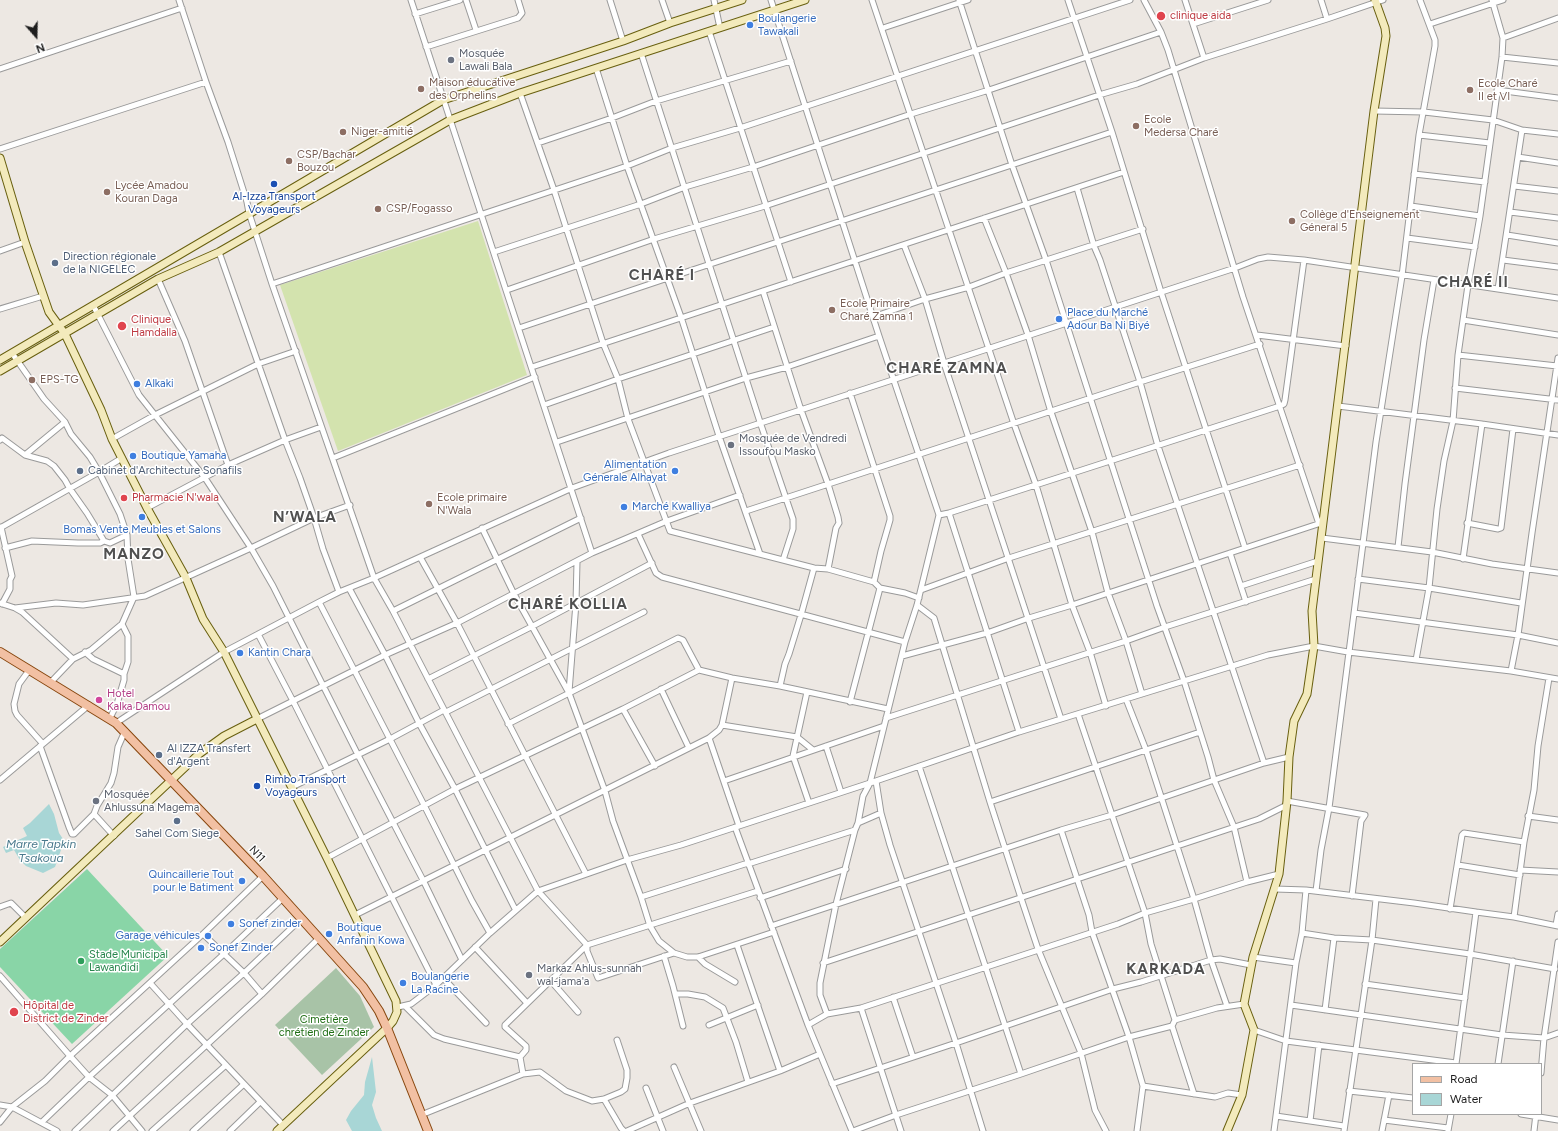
<!DOCTYPE html>
<html>
<head>
<meta charset="utf-8">
<style>
	body { margin:0 }
	#map { position:relative; width:1558px; height:1131px; overflow:hidden; background:#ede8e3; font-family:Figtree,sans-serif }
	canvas { display:block }
	.legend { position:absolute; left:1412px; top:1063px; width:130px; height:52px; box-sizing:border-box; background:#fff; border:1px solid #a5a5a5; margin:0; padding:5px 7px; list-style:none; font-size:12px; color:#1d1d1d }
	.legend li { display:flex; align-items:center; gap:8px; height:20px }
	.legend b { width:20px; border:1px solid #a5a5a5 }
	.north { position:absolute; left:16px; top:16px; width:40px; height:40px; -webkit-text-stroke:3px #fff; paint-order:stroke; rotate:160deg; font-size:11px; font-weight:700; line-height:16px; text-align:center; color:#1d1d1d }
	.north::after { content:''; display:block; margin:auto; width:14px; height:18px; background:#1d1d1d; clip-path:polygon(50% 0,100% 100%,50% 72%,0 100%) }
</style>
</head>
<body>
<div id="map">
<canvas width="1558" height="1131"></canvas>
<ul class="legend">
<li><b style="height:5px;background:#f2c0a3"></b>Road</li>
<li><b style="height:11px;background:#a8d6d6"></b>Water</li>
</ul>
<div class="north">N</div>
</div>
<script>
const ctx = document.querySelector('canvas').getContext('2d');
ctx.lineJoin = 'round';
function fillPath(path, color) { ctx.fillStyle = color; ctx.fill(path, 'evenodd'); }
const poly = rows => new Path2D(rows.map(r => 'M' + r).join(''));
function stroke(path, color, width, dash) { ctx.strokeStyle = color; ctx.lineWidth = width; ctx.lineCap = dash ? 'butt' : 'round'; ctx.setLineDash(dash || []); ctx.stroke(path); }
function label(font, color, halo, rows, align = 'center') {
  ctx.font = font + ' Figtree,sans-serif'; ctx.lineWidth = 3; ctx.setLineDash([]); ctx.textBaseline = 'middle'; ctx.strokeStyle = halo; ctx.fillStyle = color; for (const [text, x, y, turn = 0] of rows) {
    ctx.save(); ctx.translate(x, y); ctx.rotate((+turn || 0) * Math.PI / 180); ctx.textAlign = isNaN(turn) ? turn : align; if (halo) ctx.strokeText(text, 0, 0); ctx.fillText(text, 0, 0); ctx.restore();
  }
}
fillPath(poly([
	[478,221,527,375,338,451,280,285]
]), '#d3e3ae');
fillPath(poly([
	[336,968,360,996,374,1027,322,1075,275,1025]
]), '#a8c3a7');
fillPath(poly([
	[87,869,168,956,72,1044,0,967,0,949]
]), '#89d5a7');
fillPath(poly([
	[49,804,54,814,59,833,63,839,62,847,55,867,43,873,26,866,20,860,14,850,6,853,3,847,27,836,23,828,30,823],
	[372,1057,376,1092,372,1105,376,1118,382,1131,352,1131,346,1120,351,1111,364,1095,365,1082]
]), '#a8d6d6');
const street = poly([
	[179,0,206,82,228,142,247,202,249,213,272,284,374,578,393,611,538,891,587,945,587,951,598,978,674,953],
	[411,0,592,553],
	[466,0,476,30],
	[610,0,623,41],
	[662,0,670,23],
	[714,0,720,28],
	[771,0,879,336,939,515,917,605,905,642,870,783,863,796,858,823,855,830,836,904,820,983,820,995,827,1014],
	[872,0,1014,424,1036,485,1072,605,1090,652,1106,706],
	[959,0,1012,165,1046,260,1157,606,1184,681,1208,757,1214,780,1234,827,1247,882],
	[1068,0,1112,132,1161,292,1245,548],
	[1144,0,1161,32,1168,50,1243,297,1319,524],
	[1185,0,1204,58],
	[1321,0,1327,19],
	[415,14,460,0],
	[1193,24,1268,0],
	[1430,24,1503,0],
	[883,28,968,0],
	[709,31,791,282],
	[1503,38,1558,18],
	[426,47,518,18,522,13,518,0],
	[641,53,760,422,793,519,793,529,783,560],
	[1502,57,1558,63],
	[596,68,627,166,681,317,719,436,760,554],
	[0,69,182,8],
	[1497,90,1558,98],
	[520,93,554,190,603,343,618,379,628,419,670,531,814,568,828,569,874,582,880,588,905,593,919,598],
	[1374,111,1424,112,1493,120,1522,130,1558,134],
	[1419,135,1490,143],
	[538,143,612,118,656,101,791,61],
	[0,149,206,82],
	[1518,157,1558,163],
	[1414,174,1485,182],
	[1514,186,1558,191],
	[1077,188,1094,246,1100,260,1140,382,1158,446,1264,763],
	[1411,206,1480,216],
	[1510,212,1558,218],
	[984,218,1006,273,1028,335,1051,412,1092,532,1108,593,1126,641,1142,694],
	[1507,235,1558,243],
	[1407,238,1475,247],
	[904,245,925,299,944,363,1061,719],
	[0,251,25,242],
	[219,252,285,440,300,478,314,518,323,549,339,592],
	[494,252,641,204,685,187,753,167,911,114,989,90,1161,32],
	[1503,260,1558,267],
	[158,279,185,341,228,465],
	[272,284,627,166,672,148,740,128,1130,0],
	[1498,289,1522,130],
	[507,290,654,239,765,206,1099,95,1137,84,1204,58,1327,19,1383,0],
	[763,291,801,410,828,484,838,517,839,523,836,528,828,569],
	[93,305,139,395,205,478,251,548,273,586,358,755,424,882,462,960],
	[0,309,43,296],
	[873,317,925,299,969,287,1006,273,1143,229],
	[1463,320,1558,335],
	[519,328,668,278,1112,132],
	[1257,335,1346,346],
	[12,353,44,399,65,422,71,434,90,457,99,472,120,514,127,535,128,559,134,597,122,624,91,650,73,659,51,682],
	[1458,355,1557,366],
	[532,367,1124,172],
	[1455,388,1558,400],
	[850,393,890,516,890,520,881,551,874,582],
	[544,405,618,379,774,327],
	[1338,406,1482,424,1558,435],
	[112,439,155,415,258,364,296,351],
	[0,440,2,438,25,455,47,461,54,466,65,480,70,489,87,513,104,541,110,543,127,535],
	[557,442,746,378,787,367,879,336],
	[25,455,65,422],
	[333,458,535,377],
	[147,508,228,465,285,440,321,427],
	[746,511,1140,382,1260,344],
	[949,513,1019,732],
	[939,515,949,513,1280,406,1284,404,1285,400,1304,260],
	[1467,523,1498,529,1501,528,1513,429],
	[1,527,12,576,10,580,10,589,2,604],
	[0,528,99,472,122,458],
	[482,528,514,594,569,693,605,791,613,821,641,897,650,926,659,941,674,953,687,957,698,957,774,932],
	[638,534,656,573,662,577,905,642],
	[1322,538,1432,552,1492,564,1558,573],
	[1398,547,1405,484,1424,340,1434,280],
	[5,548,32,541,78,543,100,543,104,541],
	[1230,553,1246,602],
	[420,557,457,623,586,874],
	[1463,559,1482,424],
	[1358,579,1429,588,1521,603],
	[1241,586,1318,561],
	[349,588,385,655,419,723,455,789,515,909],
	[921,590,1009,558,1300,465],
	[319,602,424,805,472,901,490,933],
	[0,603,15,608,56,603,83,605,145,596,251,548,314,518,350,505],
	[917,605,934,618,990,802,1021,898,1038,949,1081,1053,1095,1110,1106,1131],
	[15,608,22,612,73,659],
	[393,611,581,518],
	[1354,613,1518,635,1558,643],
	[258,634,293,701,436,985],
	[85,652,93,659,124,674],
	[902,656,987,633,1029,618,1072,605,1321,523],
	[1416,660,1429,588,1437,509,1444,461,1453,421,1458,355,1468,285,1480,216,1502,57,1503,38,1492,0],
	[30,669,19,684,14,704,15,711,17,715,43,744],
	[1511,671,1518,635,1532,533,1558,358],
	[428,679,533,626,652,563],
	[780,686,785,664,789,654,801,615,814,568],
	[661,689,689,748],
	[569,692,576,603,577,562],
	[807,692,793,756,809,803],
	[1126,699,1146,750,1194,899,1211,960,1227,1006],
	[850,702,880,588],
	[623,709,655,766],
	[446,712,644,612],
	[1078,714,1145,913,1151,944,1175,1020],
	[110,718,117,704,124,680,124,674,128,662,128,636,122,624],
	[886,718,1126,641,1165,627,1316,579],
	[257,719,385,655,457,623,592,553,667,521,740,495],
	[116,723,224,652,319,602,339,592,374,578,572,488,669,453,1235,268,1258,259,1268,257,1304,260,1558,298],
	[508,724,678,638,683,640,699,670],
	[722,725,797,737,813,750],
	[709,738,739,826],
	[40,746,69,827,72,834,74,834,94,814,97,806,111,783,114,773,118,747,125,731],
	[826,746,841,792],
	[919,766,1021,1074],
	[0,780,89,705],
	[724,781,884,726],
	[876,781,881,813,890,845,956,1043,983,1131],
	[292,787,390,739,444,710],
	[1287,801,1365,815,1361,821,1352,896],
	[990,802,1200,732],
	[94,814,114,836],
	[1528,816,1558,820],
	[858,823,881,813],
	[735,827,808,1025,852,1131],
	[1061,830,1089,915,1092,932,1129,1037,1143,1086,1215,1097,1228,1093,1242,1095],
	[327,858,455,789,623,709,699,670,732,678,780,686,888,709],
	[748,864,855,830],
	[1458,865,1520,875],
	[1520,870,1558,872],
	[1275,889,1306,890,1414,903,1476,912,1456,1064],
	[1316,891,1321,850,1329,808,1376,442,1402,276,1419,135,1435,46,1435,40,1420,0],
	[641,897,748,863],
	[760,898,846,869],
	[0,907,11,903,26,918],
	[1450,909,1462,835,1464,833,1524,842],
	[1476,912,1514,917,1558,926],
	[355,915,709,738,719,730,722,725,732,678],
	[1514,917,1524,842,1534,790,1538,746,1549,678],
	[1556,925,1558,914],
	[771,926,1061,830,1112,815,1264,763,1289,757],
	[1302,933,1334,938,1372,940,1470,954,1555,969],
	[203,934,244,973,262,994],
	[737,945,780,1071],
	[475,947,527,1003],
	[664,956,673,986,683,1026],
	[698,957,705,964,735,982],
	[1253,957,1296,963],
	[823,963,1259,819,1287,805],
	[0,976,70,1056,89,1077,112,1095,142,1131],
	[443,978,486,1023],
	[551,981,578,1012],
	[150,983,187,1024,283,1125],
	[1365,984,1465,998],
	[675,994,688,994,705,997,723,1008,736,1042,748,1082],
	[893,997,913,1057],
	[1291,1005,1502,1035,1544,1038,1558,1033],
	[405,1006,434,1035,444,1039,520,1057],
	[398,1007,411,1004,436,985,490,933,538,891,627,860,681,845,870,783,1019,732,1268,655,1314,646,1348,652,1511,671,1558,679],
	[861,1008,901,1131],
	[1325,1010,1334,938],
	[709,1025,758,1005],
	[808,1025,827,1014,861,1008,1118,924,1145,913,1194,899,1247,882,1279,874],
	[1172,1026,1194,1094],
	[1254,1030,1286,1041,1456,1063],
	[617,1040,627,1070,627,1078,625,1089,621,1092,604,1099,592,1101,566,1091,540,1072,523,1074,520,1057,526,1050,526,1046,505,1027,505,1025,587,945,758,891],
	[1498,1064,1513,961],
	[674,1067,701,1131],
	[1541,1073,1544,1038,1558,942],
	[832,1084,956,1043,1113,989,1141,982,1211,960,1220,959,1251,965],
	[646,1088,663,1131],
	[1349,1091,1413,1098],
	[604,1099,621,1128,624,1131],
	[0,1105,12,1107,57,1131],
	[1521,1114,1558,1120],
	[421,1115,523,1074],
	[1276,1116,1344,1126],
	[1384,1120,1448,1128],
	[1310,1121,1319,1045],
	[0,1122,12,1107,45,1081,70,1056,203,934,263,876],
	[42,1122,89,1077,225,953,283,898],
	[75,1131,187,1024,244,973,301,919],
	[113,1131,262,994,319,938],
	[152,1131,226,1065],
	[193,1131,244,1084],
	[230,1131,260,1102],
	[627,1131,690,1103,780,1071,820,1054],
	[853,1131,896,1115,1021,1074,1129,1037,1172,1026,1175,1020,1217,1008,1244,1004],
	[1137,1131,1143,1086],
	[1274,1131,1296,963,1302,933,1306,890],
	[1344,1131,1372,940,1376,899],
	[1382,1131,1389,1095],
	[1448,1131,1451,1114],
	[1534,1131,1536,1114]
]);
const secondary = poly([
	[0,158,25,242,49,312,65,334,101,410,112,439,147,508,186,578,203,619,224,652,327,858,396,1001,397,1012,393,1021,387,1028,277,1131],
	[0,360,443,100,623,41,670,23,742,0],
	[0,371,158,279,219,252,450,120,520,93,805,0],
	[0,942,199,754,224,736,257,719],
	[1227,1131,1242,1095,1254,1030,1244,1004,1253,957,1279,874,1287,801,1289,757,1294,721,1307,694,1314,646,1312,611,1374,111,1386,36,1385,28,1375,0]
]);
const primary = poly([
	[0,652,116,723,263,876,363,987,379,1011,387,1028,428,1131]
]);
stroke(street, '#9a9a9a', 7);
stroke(secondary, '#685f0f', 9);
stroke(primary, '#87460e', 10);
stroke(street, '#fff', 5);
stroke(secondary, '#f3eabc', 7);
stroke(primary, '#f2c0a3', 8);
for (const [x, y, r, color] of [
	[1161,16,5,"#e0444e"],
	[750,25,4,"#3f7fe0"],
	[451,60,4,"#6b7280"],
	[421,89,4,"#8d6e63"],
	[1470,90,4,"#8d6e63"],
	[1136,126,4,"#8d6e63"],
	[343,132,4,"#8d6e63"],
	[289,161,4,"#8d6e63"],
	[274,184,4,"#1a4fb4"],
	[107,192,4,"#8d6e63"],
	[378,209,4,"#8d6e63"],
	[1292,221,4,"#8d6e63"],
	[55,263,4,"#5c6f8a"],
	[832,310,4,"#8d6e63"],
	[1059,319,4,"#3f7fe0"],
	[122,326,5,"#e0444e"],
	[32,380,4,"#8d6e63"],
	[137,384,4,"#3f7fe0"],
	[731,445,4,"#6b7280"],
	[133,456,4,"#3f7fe0"],
	[80,471,4,"#5c6f8a"],
	[675,471,4,"#3f7fe0"],
	[124,498,4,"#e0444e"],
	[429,504,4,"#8d6e63"],
	[624,507,4,"#3f7fe0"],
	[142,517,4,"#3f7fe0"],
	[240,653,4,"#3f7fe0"],
	[99,700,4,"#d1479c"],
	[159,755,4,"#5c6f8a"],
	[257,786,4,"#1a4fb4"],
	[96,801,4,"#6b7280"],
	[177,821,4,"#5c6f8a"],
	[242,881,4,"#3f7fe0"],
	[231,924,4,"#3f7fe0"],
	[329,934,4,"#3f7fe0"],
	[208,936,4,"#3f7fe0"],
	[201,948,4,"#3f7fe0"],
	[81,961,4,"#2e9e5b"],
	[529,975,4,"#6b7280"],
	[403,983,4,"#3f7fe0"],
	[14,1012,5,"#e0444e"]
]) { const dot = new Path2D(); dot.arc(x, y, r, 0, 2 * Math.PI); ctx.fillStyle = color; ctx.fill(dot); stroke(dot, '#fff', 1.5); }
label('11px', '#be3a42', '#fff', [
	["clinique aida",1170,16],
	["Clinique",131,320],
	["Hamdalla",131,333],
	["Pharmacie N'wala",132,498],
	["Hôpital de",23,1006],
	["District de Zinder",23,1019]
], 'left');
label('11px', '#366cbe', '#fff', [
	["Boulangerie",758,19],
	["Tawakali",758,32],
	["Place du Marché",1067,313],
	["Adour Ba Ni Biyé",1067,326],
	["Alkaki",145,384],
	["Boutique Yamaha",141,456],
	["Alimentation",667,465,"right"],
	["Génerale Alhayat",667,478,"right"],
	["Marché Kwalliya",632,507],
	["Bomas Vente Meubles et Salons",142,530,"center"],
	["Kantin Chara",248,653],
	["Quincaillerie Tout",234,875,"right"],
	["pour le Batiment",234,888,"right"],
	["Sonef zinder",239,924],
	["Boutique",337,928],
	["Anfanin Kowa",337,941],
	["Garage véhicules",200,936,"right"],
	["Sonef Zinder",209,948],
	["Boulangerie",411,977],
	["La Racine",411,990]
], 'left');
label('11px', '#5b616d', '#fff', [
	["Mosquée",459,54],
	["Lawali Bala",459,67],
	["Mosquée de Vendredi",739,439],
	["Issoufou Masko",739,452],
	["Mosquée",104,795],
	["Ahlussuna Magema",104,808],
	["Markaz Ahlus-sunnah",537,969],
	["wal-jama'a",537,982]
], 'left');
label('11px', '#785e54', '#fff', [
	["Maison éducative",429,83],
	["des Orphelins",429,96],
	["Ecole Charé",1478,84],
	["II et VI",1478,97],
	["Ecole",1144,120],
	["Medersa Charé",1144,133],
	["Niger-amitié",351,132],
	["CSP/Bachar",297,155],
	["Bouzou",297,168],
	["Lycée Amadou",115,186],
	["Kouran Daga",115,199],
	["CSP/Fogasso",386,209],
	["Collège d'Enseignement",1300,215],
	["Géneral 5",1300,228],
	["Ecole Primaire",840,304],
	["Charé Zamna 1",840,317],
	["EPS-TG",40,380],
	["Ecole primaire",437,498],
	["N'Wala",437,511]
], 'left');
label('11px', '#164399', '#fff', [
	["Al-Izza Transport",274,197],
	["Voyageurs",274,210],
	["Rimbo Transport",265,780,"left"],
	["Voyageurs",265,793,"left"]
]);
label('11px', '#4e5e75', '#fff', [
	["Direction régionale",63,257],
	["de la NIGELEC",63,270],
	["Cabinet d'Architecture Sonafils",88,471],
	["Al IZZA Transfert",167,749],
	["d'Argent",167,762],
	["Sahel Com Siege",177,834,"center"]
], 'left');
label('11px', '#b23c85', '#fff', [
	["Hotel",107,694],
	["Kalka Damou",107,707]
], 'left');
label('11px', '#1d1d1d', '#fff', [
	["N11",257,854,47]
]);
label('11px', '#27864d', '#fff', [
	["Stade Municipal",89,955],
	["Lawandidi",89,968]
], 'left');
label('11px', '#216f16', '#fff', [
	["Cimetière",324,1020],
	["chrétien de Zinder",324,1033]
]);
label('italic 12px', '#49798c', '#fff', [
	["Marre Tapkin",41,844],
	["Tsakoua",41,858]
]);
ctx.letterSpacing = '1px';
label('bold 15px', '#505050', '#fff', [
	["CHARÉ I",662,276],
	["CHARÉ II",1473,283],
	["CHARÉ ZAMNA",947,369],
	["N’WALA",305,518],
	["MANZO",134,555],
	["CHARÉ KOLLIA",568,605],
	["KARKADA",1166,970]
]);
ctx.letterSpacing = '0px';
</script>
</body>
</html>
